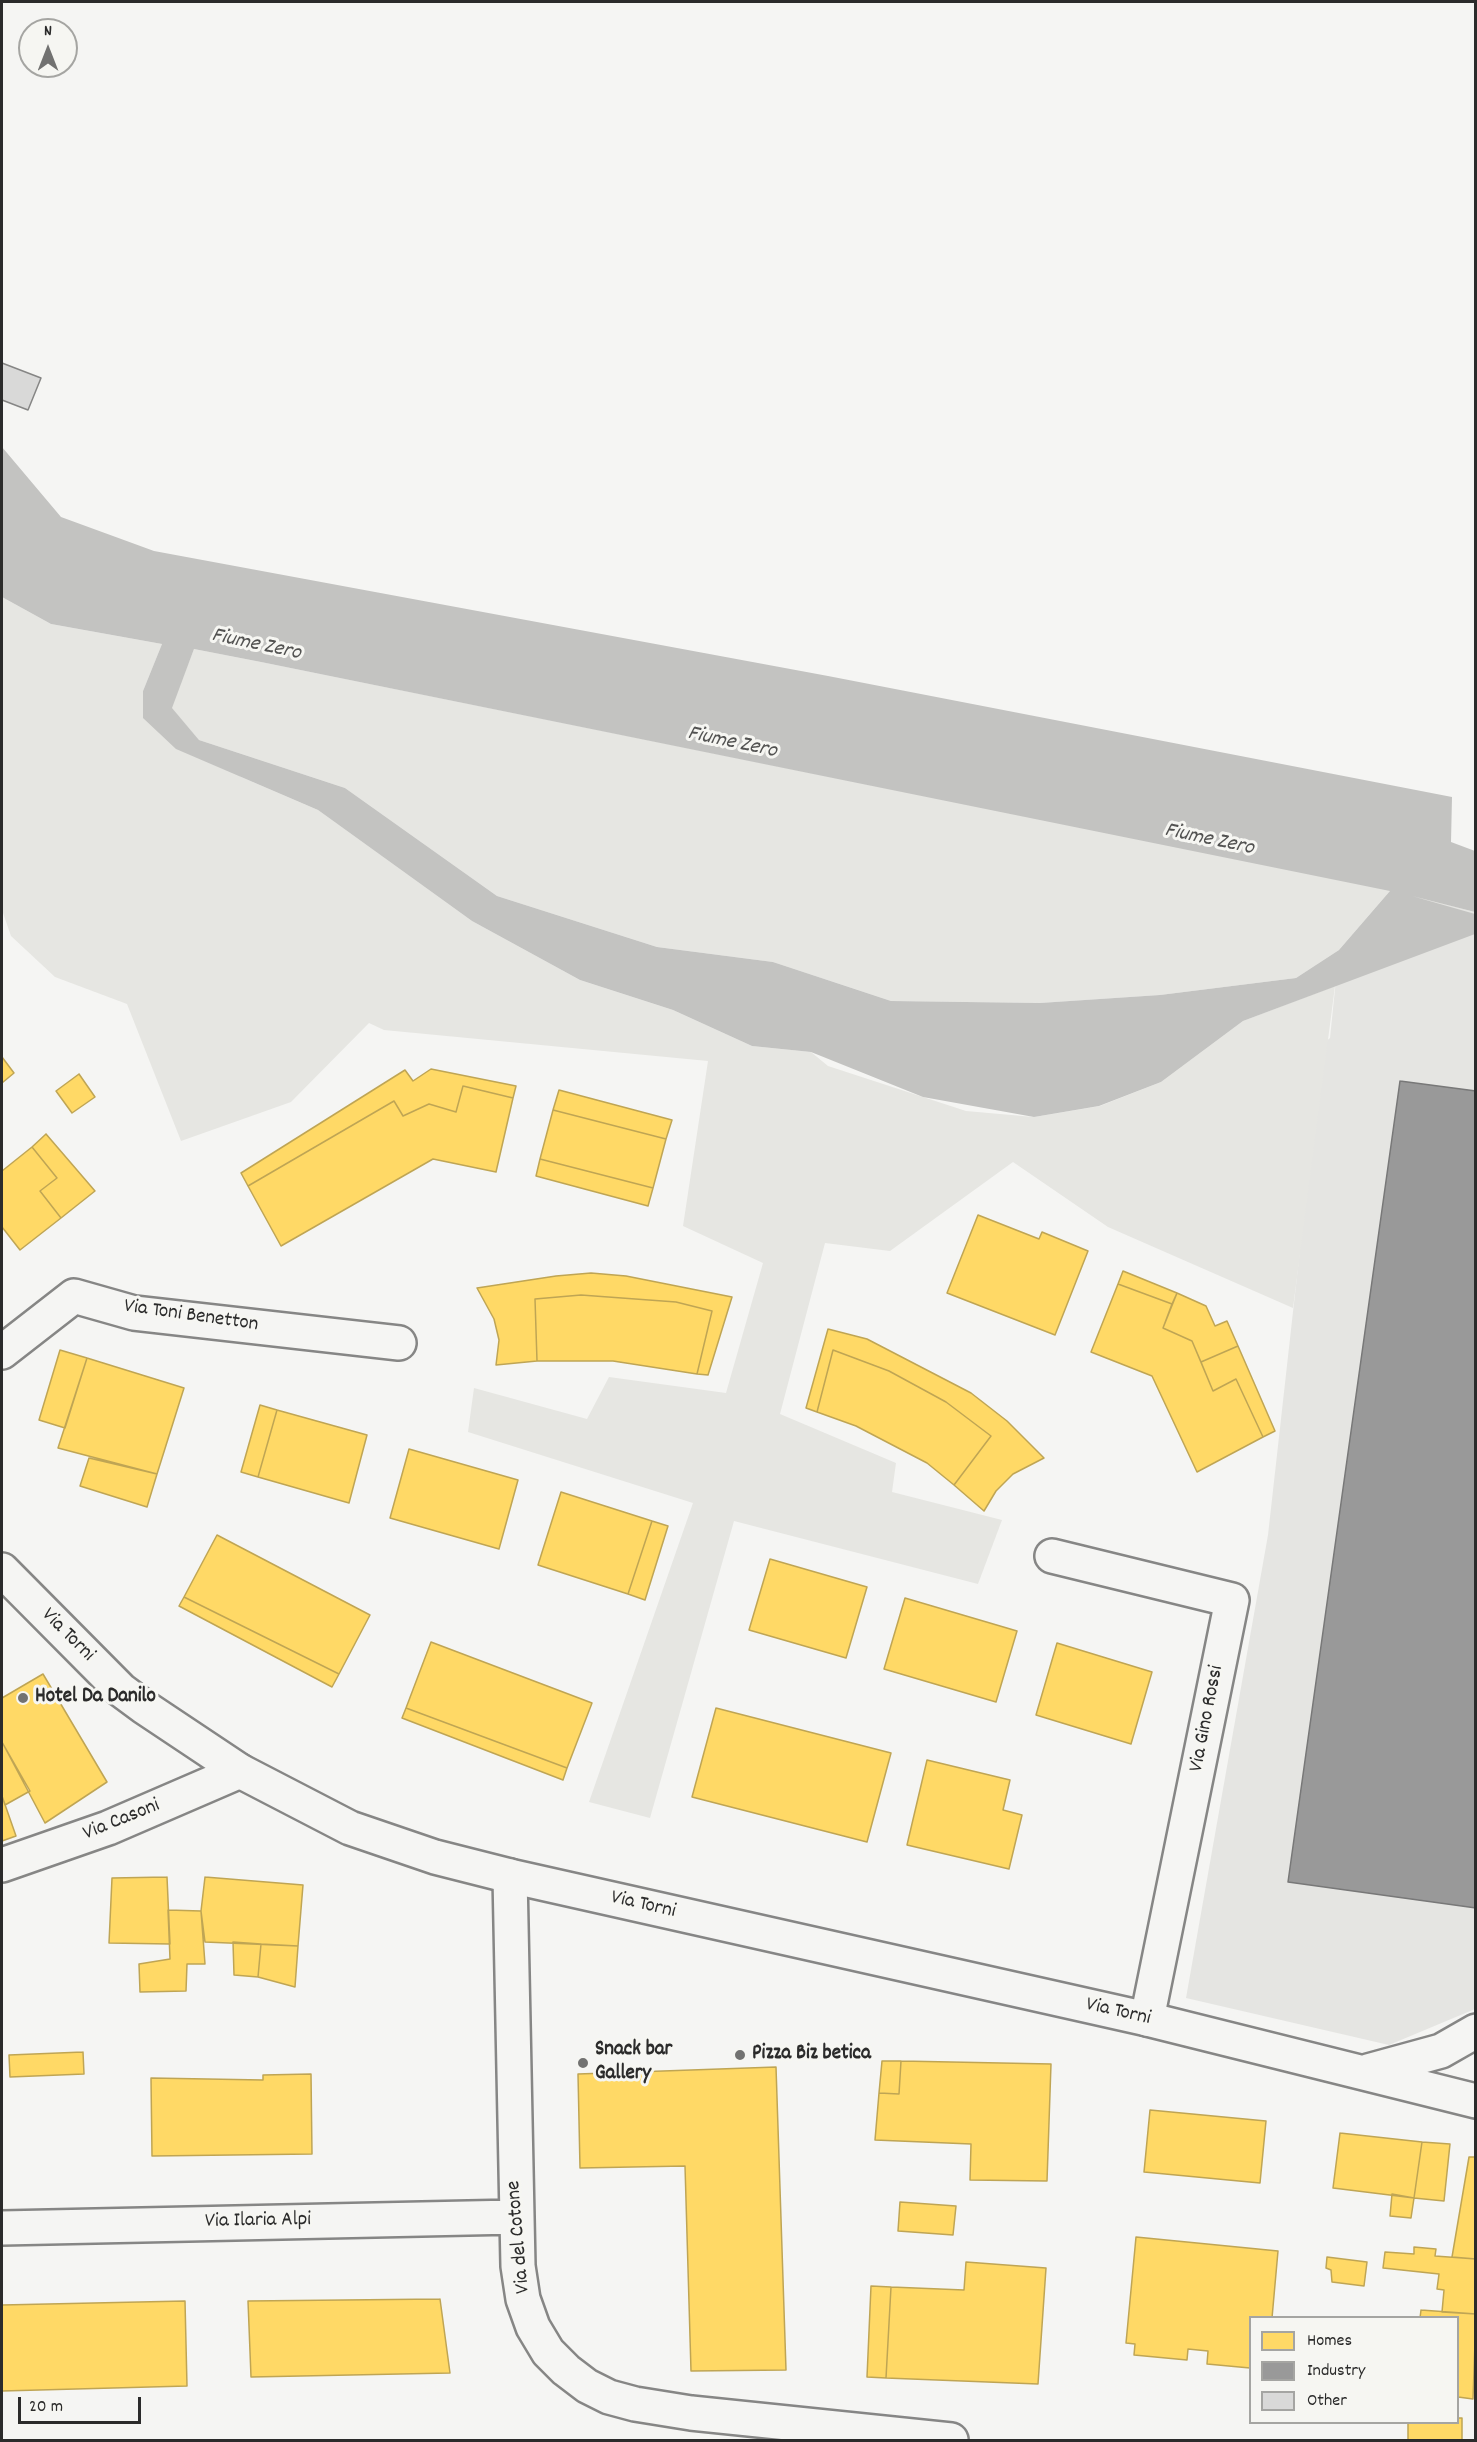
<!DOCTYPE html>
<html>
<head>
<meta charset="utf-8">
<style>
	body { margin:0 }
	#map { position:relative; width:1477px; height:2442px; overflow:hidden; background:#f5f5f3; font-family:Dekko,sans-serif }
	canvas { display:block }
	.frame { position:absolute; inset:0; border:3px solid #2b2b2b; pointer-events:none }
	.legend { position:absolute; left:1249px; top:2316px; width:210px; height:108px; box-sizing:border-box; background:#f6f6f2; border:2px solid #a5a5a2; margin:0; padding:8px 10px; list-style:none; font-size:18px; color:#2b2b2b }
	.legend li { display:flex; align-items:center; gap:12px; height:30px }
	.legend b { width:30px; border:2px solid #a5a5a2 }
	.north { position:absolute; left:18px; top:18px; width:60px; height:60px; box-sizing:border-box; background:#f6f6f2; border:2px solid #a5a5a2; border-radius:50%; rotate:0deg; font-size:16px; font-weight:700; line-height:24px; text-align:center; color:#2b2b2b }
	.north::after { content:''; display:block; margin:auto; width:21px; height:27px; background:#727271; clip-path:polygon(50% 0,100% 100%,50% 72%,0 100%) }
	.scale { position:absolute; left:18px; top:2397px; width:123px; height:27px; box-sizing:border-box; border:3px solid #2b2b2b; border-top:0; padding-left:8px; font-size:18px; line-height:21px; white-space:nowrap; color:#2b2b2b; -webkit-text-stroke:4px #f6f6f2; paint-order:stroke }
</style>
</head>
<body>
<div id="map">
<canvas width="1477" height="2442"></canvas>
<div class="frame"></div>
<ul class="legend">
<li><b style="height:16px;background:#ffd966"></b>Homes</li>
<li><b style="height:16px;background:#999"></b>Industry</li>
<li><b style="height:16px;background:#d9d9d8"></b>Other</li>
</ul>
<div class="north">N</div>
<div class="scale">20 m</div>
</div>
<script>
const ctx = document.querySelector('canvas').getContext('2d');
ctx.lineJoin = 'round';
function fillPath(path, color) { ctx.fillStyle = color; ctx.fill(path, 'evenodd'); }
const poly = rows => new Path2D(rows.map(r => 'M' + r).join(''));
function stroke(path, color, width, dash) { ctx.strokeStyle = color; ctx.lineWidth = width; ctx.lineCap = dash ? 'butt' : 'round'; ctx.setLineDash(dash || []); ctx.stroke(path); }
function label(font, color, halo, rows, align = 'center') {
  ctx.font = font + ' Dekko,sans-serif'; ctx.lineWidth = 6; ctx.setLineDash([]); ctx.textBaseline = 'middle'; ctx.strokeStyle = halo; ctx.fillStyle = color; for (const [text, x, y, turn = 0] of rows) {
    ctx.save(); ctx.translate(x, y); ctx.rotate((+turn || 0) * Math.PI / 180); ctx.textAlign = isNaN(turn) ? turn : align; if (halo) ctx.strokeText(text, 0, 0); ctx.fillText(text, 0, 0); ctx.restore();
  }
}
fillPath(poly([
	[1391,890,1475,912,1475,2009,1389,2045,1186,1998,1268,1535,1323,1044,1330,1038,1339,950]
]), '#e5e5e2');
fillPath(poly([
	[2,597,51,624,162,644,143,691,241,777,318,810,472,921,580,980,673,1010,752,1046,811,1052,828,1066,966,1111,1034,1117,1100,1106,1161,1082,1243,1021,1335,986,1293,1308,1108,1227,1013,1162,890,1251,825,1243,780,1414,896,1463,892,1492,1002,1520,978,1584,734,1521,650,1818,589,1802,693,1503,468,1432,474,1388,587,1419,609,1377,726,1393,763,1263,683,1226,708,1061,384,1030,369,1023,291,1102,181,1141,127,1004,55,977,11,936,2,910],
	[194,649,261,662,1391,890,1339,950,1296,978,1160,995,1040,1003,891,1001,773,962,657,947,497,896,345,788,199,740,171,708]
]), '#e6e6e2');
fillPath(poly([
	[2,447,61,517,154,551,828,676,1452,797,1451,842,1475,851,1475,912,1412,896,1475,914,1475,934,1243,1021,1161,1082,1099,1106,1034,1117,923,1097,811,1052,752,1046,673,1010,580,980,472,921,318,810,176,749,143,718,143,691,162,644,51,624,2,597],
	[194,649,261,662,1390,891,1339,950,1296,978,1160,995,1040,1003,891,1001,773,962,657,947,497,896,345,788,199,740,172,708]
]), '#c3c3c1');
const homes = poly([
	[2,1057,14,1073,2,1083,2,1057],
	[431,1069,516,1086,513,1098,463,1086,456,1112,429,1104,403,1116,394,1101,248,1186,241,1173,405,1070,413,1081,431,1069],
	[79,1074,95,1097,72,1113,56,1091,79,1074],
	[463,1086,513,1098,496,1172,433,1159,281,1246,248,1186,394,1101,403,1116,429,1104,456,1112,463,1086],
	[559,1090,672,1120,666,1139,553,1110,559,1090],
	[553,1110,666,1139,653,1188,540,1159,553,1110],
	[46,1134,95,1191,61,1218,40,1191,57,1178,32,1147,46,1134],
	[32,1147,57,1178,40,1191,61,1218,20,1250,2,1227,2,1171,32,1147],
	[540,1159,653,1188,648,1206,536,1176,540,1159],
	[978,1215,1039,1239,1042,1232,1088,1251,1055,1335,947,1293,978,1215],
	[1123,1271,1177,1293,1172,1304,1118,1284,1123,1271],
	[591,1273,626,1276,732,1297,708,1375,697,1374,712,1311,676,1302,581,1295,535,1299,537,1361,496,1365,499,1340,494,1319,477,1288,556,1276,591,1273],
	[1118,1284,1172,1304,1163,1328,1192,1341,1213,1391,1236,1379,1263,1437,1197,1472,1152,1376,1091,1352,1118,1284],
	[1177,1293,1206,1306,1215,1326,1227,1321,1238,1346,1201,1362,1192,1341,1163,1328,1177,1293],
	[581,1295,676,1302,712,1311,697,1374,613,1361,537,1361,535,1299,581,1295],
	[828,1329,867,1339,971,1393,1007,1421,1044,1458,1013,1474,996,1491,984,1511,954,1485,991,1436,946,1402,889,1371,833,1350,817,1412,806,1408,828,1329],
	[1238,1346,1275,1431,1263,1437,1236,1379,1213,1391,1201,1362,1238,1346],
	[60,1350,87,1358,65,1428,39,1420,60,1350],
	[833,1350,889,1371,946,1402,991,1436,954,1485,927,1463,856,1426,817,1412,833,1350],
	[87,1358,184,1388,157,1474,58,1448,87,1358],
	[260,1405,277,1410,258,1477,241,1472,260,1405],
	[277,1410,367,1435,349,1503,258,1477,277,1410],
	[409,1449,518,1480,499,1549,390,1518,409,1449],
	[89,1458,157,1474,147,1507,80,1486,89,1458],
	[561,1492,652,1521,628,1594,538,1565,561,1492],
	[652,1521,668,1526,645,1600,628,1594,652,1521],
	[217,1535,370,1615,339,1674,184,1597,217,1535],
	[770,1559,867,1587,846,1658,749,1630,770,1559],
	[184,1597,339,1674,332,1687,179,1606,184,1597],
	[905,1598,1017,1631,996,1702,884,1669,905,1598],
	[431,1642,592,1703,567,1768,406,1708,431,1642],
	[1057,1643,1152,1672,1131,1744,1036,1715,1057,1643],
	[43,1674,107,1782,45,1823,2,1742,2,1698,43,1674],
	[406,1708,567,1768,563,1780,402,1718,406,1708],
	[716,1708,891,1753,867,1842,692,1797,716,1708],
	[2,1742,30,1791,5,1805,2,1796,2,1742],
	[927,1760,1010,1780,1003,1810,1022,1815,1009,1869,907,1845,927,1760],
	[2,1796,16,1836,2,1841,2,1796],
	[167,1877,170,1944,109,1943,112,1878,167,1877],
	[205,1877,303,1885,298,1946,205,1942,201,1911,205,1877],
	[168,1910,201,1911,205,1964,187,1964,186,1991,140,1992,139,1964,170,1959,168,1910],
	[233,1942,261,1944,258,1977,234,1975,233,1942],
	[261,1944,298,1946,295,1987,258,1977,261,1944],
	[83,2052,84,2074,10,2077,9,2055,83,2052],
	[882,2061,901,2061,899,2094,879,2093,882,2061],
	[901,2061,1051,2064,1047,2181,970,2180,971,2144,875,2140,879,2093,899,2094,901,2061],
	[776,2067,786,2370,691,2371,685,2166,580,2168,578,2074,776,2067],
	[311,2074,312,2154,152,2156,151,2078,263,2080,263,2075,311,2074],
	[1150,2110,1266,2121,1260,2183,1144,2172,1150,2110],
	[1340,2133,1422,2142,1414,2198,1333,2188,1340,2133],
	[1422,2142,1450,2144,1444,2201,1414,2198,1422,2142],
	[1469,2157,1476,2157,1476,2259,1452,2257,1469,2157],
	[1392,2194,1414,2198,1411,2218,1390,2216,1392,2194],
	[900,2202,956,2206,953,2235,898,2231,900,2202],
	[1136,2237,1278,2251,1272,2318,1250,2318,1250,2368,1207,2364,1208,2351,1188,2349,1187,2360,1134,2355,1135,2344,1126,2343,1136,2237],
	[1414,2247,1436,2249,1435,2256,1476,2259,1476,2314,1442,2312,1444,2290,1437,2289,1439,2274,1383,2268,1385,2252,1414,2254,1414,2247],
	[1327,2257,1367,2262,1364,2286,1332,2282,1331,2270,1326,2268,1327,2257],
	[966,2262,1046,2268,1038,2384,886,2378,891,2287,964,2290,966,2262],
	[871,2286,891,2287,886,2378,867,2377,871,2286],
	[440,2299,450,2373,251,2377,248,2301,440,2299],
	[185,2301,187,2386,2,2391,2,2305,185,2301],
	[1421,2310,1476,2314,1473,2399,1458,2397,1458,2318,1420,2318,1421,2310],
	[1458,2418,1462,2418,1462,2440,1408,2440,1408,2422,1458,2422,1458,2418]
]);
fillPath(homes, '#ffd966');
stroke(homes, '#bfa554', 1.5);
const industry = poly([
	[1400,1081,1476,1091,1476,1908,1288,1882,1400,1081]
]);
fillPath(industry, '#999');
stroke(industry, '#787878', 1.5);
const building = poly([
	[2,363,41,378,28,410,2,400,2,363]
]);
fillPath(building, '#d9d9d8');
stroke(building, '#868685', 1.5);
const minor = poly([
	[2,1352,74,1296,134,1313,399,1343],
	[1052,1556,1232,1600,1147,2019],
	[2,1865,108,1828,240,1771],
	[510,1876,518,2266,523,2299,533,2327,548,2352,566,2370,587,2386,609,2397,635,2404,691,2413,951,2440],
	[2,2228,515,2217]
]);
const major = poly([
	[2,1570,121,1690,144,1707,240,1771,350,1828,435,1857,510,1876,1147,2019,1476,2101],
	[1368,2071,1441,2051,1476,2031]
]);
stroke(minor, '#868685', 38);
stroke(major, '#868685', 38);
stroke(minor, '#f5f5f3', 33);
stroke(major, '#f5f5f3', 33);
for (const [x, y, r, color] of [
	[23,1698,6,"#727271"],
	[740,2055,6,"#727271"],
	[583,2063,6,"#727271"]
]) { const dot = new Path2D(); dot.arc(x, y, r, 0, 2 * Math.PI); ctx.fillStyle = color; ctx.fill(dot); stroke(dot, '#f6f6f2', 2); }
label('21px', '#2b2b2b', '#f6f6f2', [
	["Via Toni Benetton",191,1317,8],
	["Via Torni",67,1636,45],
	["Via Gino Rossi",1208,1719,-79],
	["Via Casoni",122,1821,-22],
	["Via Torni",643,1906,13],
	["Via Torni",1118,2013,13],
	["Via Ilaria Alpi",258,2222,-1],
	["Via del Cotone",520,2237,-95]
]);
label('bold 21px', '#2b2b2b', '#f6f6f2', [
	["Hotel Da Danilo",35,1698],
	["Snack bar",595,2051],
	["Gallery",595,2075],
	["Pizza Biz betica",752,2055]
], 'left');
label('italic 22px', '#525251', '#f6f6f2', [
	["Fiume Zero",256,646,12],
	["Fiume Zero",732,744,12],
	["Fiume Zero",1209,841,12]
]);
</script>
</body>
</html>
